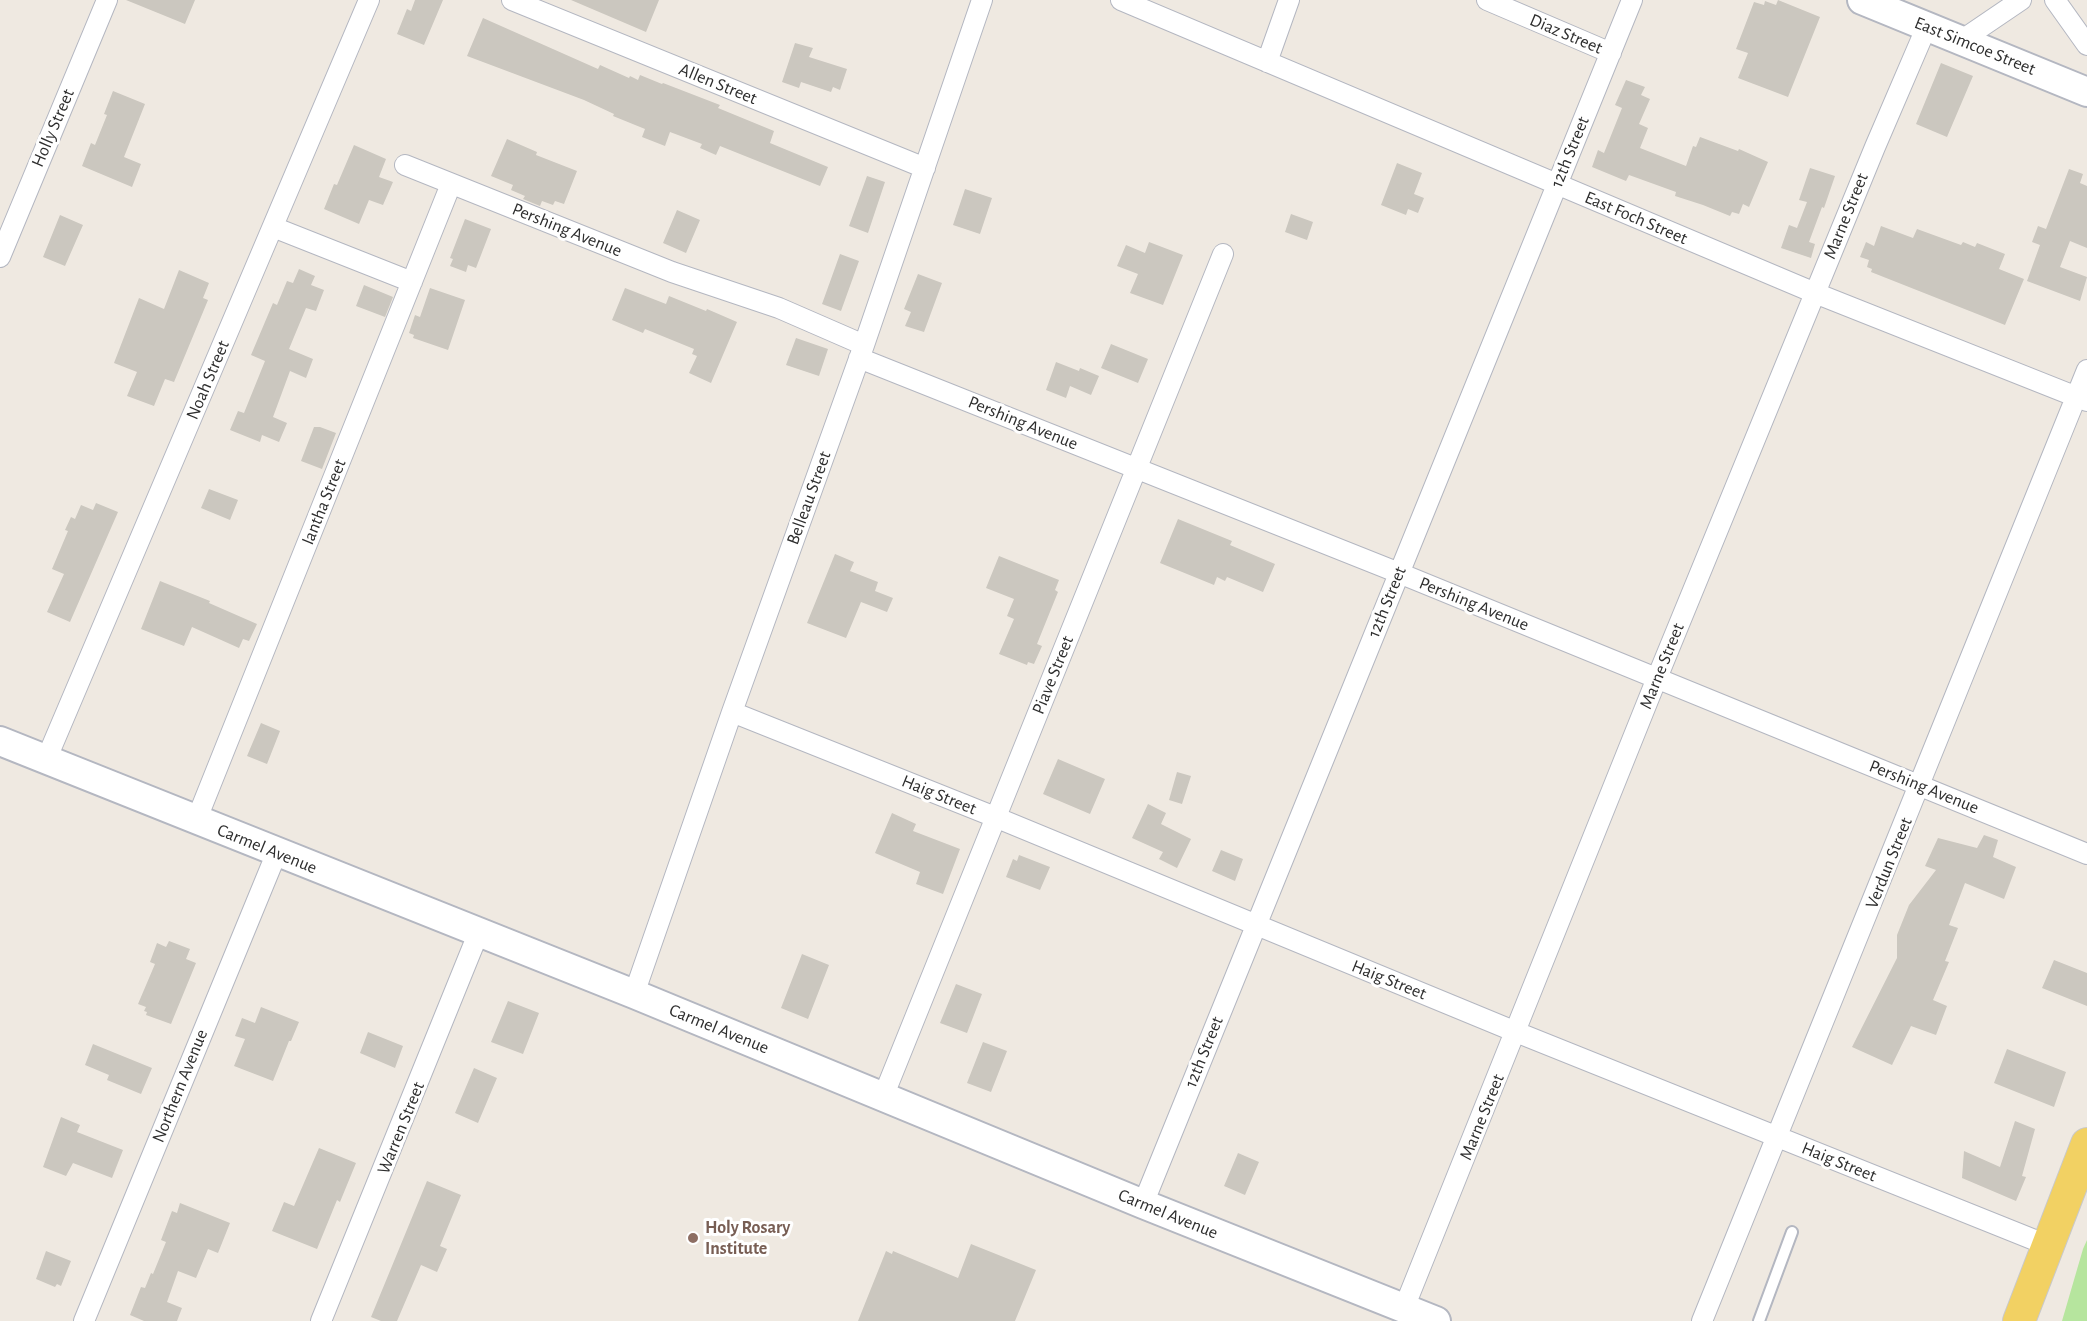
<!DOCTYPE html>
<html>
<head>
<meta charset="utf-8">
<style>
	body { margin:0 }
	canvas { display:block; background:#efe9e1 }
</style>
</head>
<body>
<canvas width="2087" height="1321"></canvas>
<script>
const ctx = document.querySelector('canvas').getContext('2d');
ctx.lineJoin = 'round';
function fillPath(path, color) { ctx.fillStyle = color; ctx.fill(path, 'evenodd'); }
const poly = rows => new Path2D(rows.map(r => 'M' + r).join(''));
function stroke(path, color, width, dash) { ctx.strokeStyle = color; ctx.lineWidth = width; ctx.lineCap = dash ? 'butt' : 'round'; ctx.setLineDash(dash || []); ctx.stroke(path); }
function label(font, color, halo, rows, align = 'center') {
  ctx.font = font + ' "Alegreya Sans",sans-serif'; ctx.lineWidth = 6; ctx.setLineDash([]); ctx.textBaseline = 'middle'; ctx.strokeStyle = halo; ctx.fillStyle = color; for (const [text, x, y, turn = 0] of rows) {
    ctx.save(); ctx.translate(x, y); ctx.rotate((+turn || 0) * Math.PI / 180); ctx.textAlign = isNaN(turn) ? turn : align; if (halo) ctx.strokeText(text, 0, 0); ctx.fillText(text, 0, 0); ctx.restore();
  }
}
fillPath(poly([
	[2087,1240,2087,1321,2062,1321,2083,1249]
]), '#b6e59e');
fillPath(poly([
	[126,0,195,0,185,24],
	[415,0,443,0,424,45,397,34,407,9,411,11],
	[571,0,659,0,646,32],
	[1778,0,1820,17,1788,97,1738,78,1748,53,1736,49,1754,2,1764,5,1765,1,1776,5],
	[483,18,598,69,600,65,629,78,630,76,638,80,640,75,662,84,663,83,720,105,718,108,774,131,770,143,828,167,820,186,720,146,716,155,700,148,702,144,670,132,665,146,642,137,645,129,613,116,614,114,584,100,467,56],
	[795,43,813,48,809,57,847,69,840,90,833,87,831,92,801,82,799,88,782,82],
	[1941,63,1973,76,1947,137,1916,124],
	[1626,80,1645,87,1641,95,1650,99,1639,124,1648,128,1640,148,1686,166,1693,146,1696,147,1700,137,1738,151,1739,149,1768,162,1749,207,1743,204,1739,214,1732,212,1730,216,1703,205,1675,196,1676,192,1629,175,1626,181,1592,167,1598,150,1604,153,1622,108,1615,105],
	[113,91,145,104,124,157,141,164,132,187,82,166,91,143,95,145,107,115,104,114],
	[507,139,537,152,536,155,577,171,564,204,555,201,553,205,542,201,540,206,523,199,525,196,511,190,513,185,491,176],
	[354,145,386,159,379,177,393,182,383,205,369,200,359,224,324,209,334,184,337,185],
	[1397,163,1422,173,1414,194,1424,198,1418,213,1408,209,1406,215,1381,205],
	[1810,168,1835,176,1824,208,1822,207,1809,242,1815,244,1811,258,1781,248,1789,225,1797,228,1807,202,1799,200],
	[2069,169,2083,174,2080,183,2087,186,2087,248,2070,241,2060,267,2087,277,2080,301,2027,281,2040,245,2032,242,2038,226,2046,229],
	[867,176,885,182,868,233,849,226],
	[965,189,992,198,980,234,953,225],
	[677,210,700,220,686,253,663,243],
	[1291,214,1313,222,1307,240,1285,232],
	[60,215,83,225,65,266,43,257],
	[465,219,491,229,476,268,468,265,466,272,450,266,453,259,450,258],
	[1881,226,1913,238,1917,229,1961,245,1963,242,1975,247,1977,243,2005,254,1999,269,2024,279,2005,325,1871,272,1872,269,1867,267,1869,260,1860,257,1866,242,1874,246],
	[1149,242,1183,255,1163,305,1130,293,1138,274,1117,266,1126,245,1145,253],
	[840,254,859,261,841,311,822,304],
	[299,269,315,276,311,285,324,290,316,311,306,308,289,349,313,359,306,378,290,371,273,417,287,423,279,442,262,435,260,442,230,430,238,411,244,413,265,361,251,355,273,303,277,305,287,281,293,283],
	[179,270,209,283,203,298,208,300,174,382,165,379,154,406,127,396,137,372,114,363,139,298,164,309],
	[918,274,942,283,924,332,905,326,911,312,904,309],
	[364,285,393,297,385,317,356,306],
	[430,288,465,300,448,350,413,338,414,335,409,333,415,315,420,317],
	[625,288,666,304,669,296,706,311,707,309,737,322,711,383,689,373,697,356,692,354,694,349,645,329,643,333,612,320],
	[796,338,828,349,819,376,786,365],
	[1111,344,1148,359,1138,383,1101,368],
	[1056,362,1079,371,1080,368,1099,376,1091,395,1070,386,1066,398,1046,390],
	[314,427,320,427,336,433,322,469,301,461],
	[209,489,238,500,230,520,201,508],
	[96,503,118,512,70,622,47,612,64,574,52,569,68,531,65,530,71,517,75,519,81,505,93,510],
	[1178,519,1232,541,1230,545,1275,564,1263,592,1227,577,1225,581,1217,577,1214,585,1160,563],
	[835,554,854,562,850,571,878,582,875,591,893,598,887,612,861,602,846,638,807,623],
	[999,556,1059,580,1055,590,1058,592,1037,644,1042,646,1034,664,1028,662,1027,665,999,654,1014,619,1007,616,1014,599,986,588],
	[160,581,210,601,209,603,257,624,249,641,243,639,239,648,192,627,184,646,141,629],
	[261,723,280,731,267,764,247,756],
	[1058,759,1105,779,1090,814,1043,794],
	[1177,772,1191,776,1182,804,1169,800],
	[1148,804,1166,813,1161,824,1191,839,1177,868,1159,859,1163,852,1132,838],
	[892,813,916,824,913,831,960,849,943,894,916,884,920,872,875,853],
	[1984,835,1998,840,1993,857,2016,867,2004,899,1965,883,1949,925,1958,928,1945,961,1949,962,1933,1000,1947,1006,1936,1035,1911,1026,1892,1065,1852,1047,1897,958,1897,935,1909,905,1936,870,1925,866,1938,838,1977,848],
	[1221,850,1243,859,1235,881,1212,871],
	[1019,855,1050,867,1040,890,1006,877,1013,859,1017,861],
	[169,941,190,949,186,959,196,963,171,1024,146,1015,147,1012,144,1011,146,1007,138,1004,155,964,150,962,157,943,166,947],
	[802,954,829,965,808,1019,781,1008],
	[2054,960,2087,973,2087,1006,2042,988],
	[956,984,982,994,967,1033,940,1023],
	[508,1001,539,1013,523,1054,491,1042],
	[261,1007,299,1022,291,1041,289,1041,273,1081,234,1066,245,1039,235,1036,242,1018,255,1023],
	[368,1032,403,1046,395,1068,360,1053],
	[983,1042,1007,1051,991,1092,967,1083],
	[93,1044,152,1068,141,1094,107,1080,109,1075,85,1065],
	[2007,1049,2066,1072,2054,1107,1994,1083],
	[474,1068,497,1078,478,1123,455,1113],
	[61,1117,80,1125,77,1132,123,1150,112,1178,73,1163,66,1176,43,1167],
	[2015,1121,2035,1129,2022,1176,2026,1177,2016,1201,1962,1178,1964,1151,2000,1167],
	[319,1148,356,1163,340,1202,337,1200,317,1249,272,1231,284,1202,294,1206],
	[1238,1153,1259,1162,1245,1195,1224,1186],
	[427,1181,461,1195,440,1246,447,1249,437,1272,421,1265,397,1321,381,1321,371,1317],
	[180,1203,230,1223,218,1253,208,1249,196,1278,178,1271,167,1302,182,1308,177,1321,144,1321,130,1315,141,1287,145,1288,151,1273,153,1274,166,1242,161,1240,172,1211,177,1213],
	[971,1244,1036,1270,1015,1321,858,1321,886,1251,892,1254,893,1251,958,1278],
	[46,1251,71,1261,61,1286,57,1284,55,1287,36,1279]
]), '#cbc7bf');
const lane = poly([
	[1759,1321,1792,1232]
]);
const street = poly([
	[512,0,925,168],
	[1121,0,1815,293,2087,401],
	[1487,0,1611,53],
	[2055,0,2087,45],
	[1962,40,2021,0],
	[1267,62,1289,0],
	[405,165,672,272,779,308,864,345],
	[273,227,412,282],
	[0,257,107,0],
	[859,358,1399,573,2087,854],
	[732,712,995,817,1516,1032,2047,1245],
	[46,760,369,0],
	[196,821,451,184],
	[634,994,732,712,864,345,982,0],
	[883,1097,1223,254],
	[1143,1204,1632,0],
	[1404,1308,1657,678,1875,147,1927,26],
	[84,1321,277,852],
	[321,1321,478,934],
	[1702,1321,2087,370]
]);
const secondary = poly([
	[1862,0,2087,92],
	[0,741,634,994,1143,1204,1436,1321]
]);
const primary = poly([
	[2019,1321,2087,1144]
]);
stroke(lane, '#b4b7c1', 14);
stroke(street, '#b4b7c1', 22);
stroke(secondary, '#b4b7c1', 32);
stroke(primary, '#c9c9c9', 34);
stroke(lane, '#fff', 10);
stroke(street, '#fff', 20);
stroke(secondary, '#fff', 28);
stroke(primary, '#f2d163', 32);
for (const [x, y, r, color] of [
	[693,1238,6,"#8d6e63"]
]) { const dot = new Path2D(); dot.arc(x, y, r, 0, 2 * Math.PI); ctx.fillStyle = color; ctx.fill(dot); stroke(dot, '#fff', 2); }
label('18px', '#2e2e2e', '#fff', [
	["Diaz Street",1566,34,23],
	["East Simcoe Street",1975,46,22],
	["Allen Street",718,84,22],
	["Holly Street",53,128,-67],
	["12th Street",1570,152,-68],
	["Marne Street",1846,216,-68],
	["East Foch Street",1636,218,23],
	["Pershing Avenue",567,230,22],
	["Noah Street",208,380,-67],
	["Pershing Avenue",1023,423,22],
	["Belleau Street",809,498,-70],
	["Iantha Street",324,502,-68],
	["12th Street",1387,602,-68],
	["Pershing Avenue",1474,604,22],
	["Marne Street",1662,666,-68],
	["Piave Street",1053,675,-68],
	["Pershing Avenue",1924,787,22],
	["Haig Street",939,795,22],
	["Carmel Avenue",267,849,22],
	["Verdun Street",1889,863,-68],
	["Haig Street",1389,980,22],
	["Carmel Avenue",719,1029,22],
	["12th Street",1204,1052,-68],
	["Northern Avenue",180,1086,-68],
	["Marne Street",1482,1117,-68],
	["Warren Street",401,1128,-68],
	["Haig Street",1839,1162,22],
	["Carmel Avenue",1168,1214,22]
]);
label('bold 18px', '#785e54', '#fff', [
	["Holy Rosary",705,1228],
	["Institute",705,1249]
], 'left');
</script>
</body>
</html>
